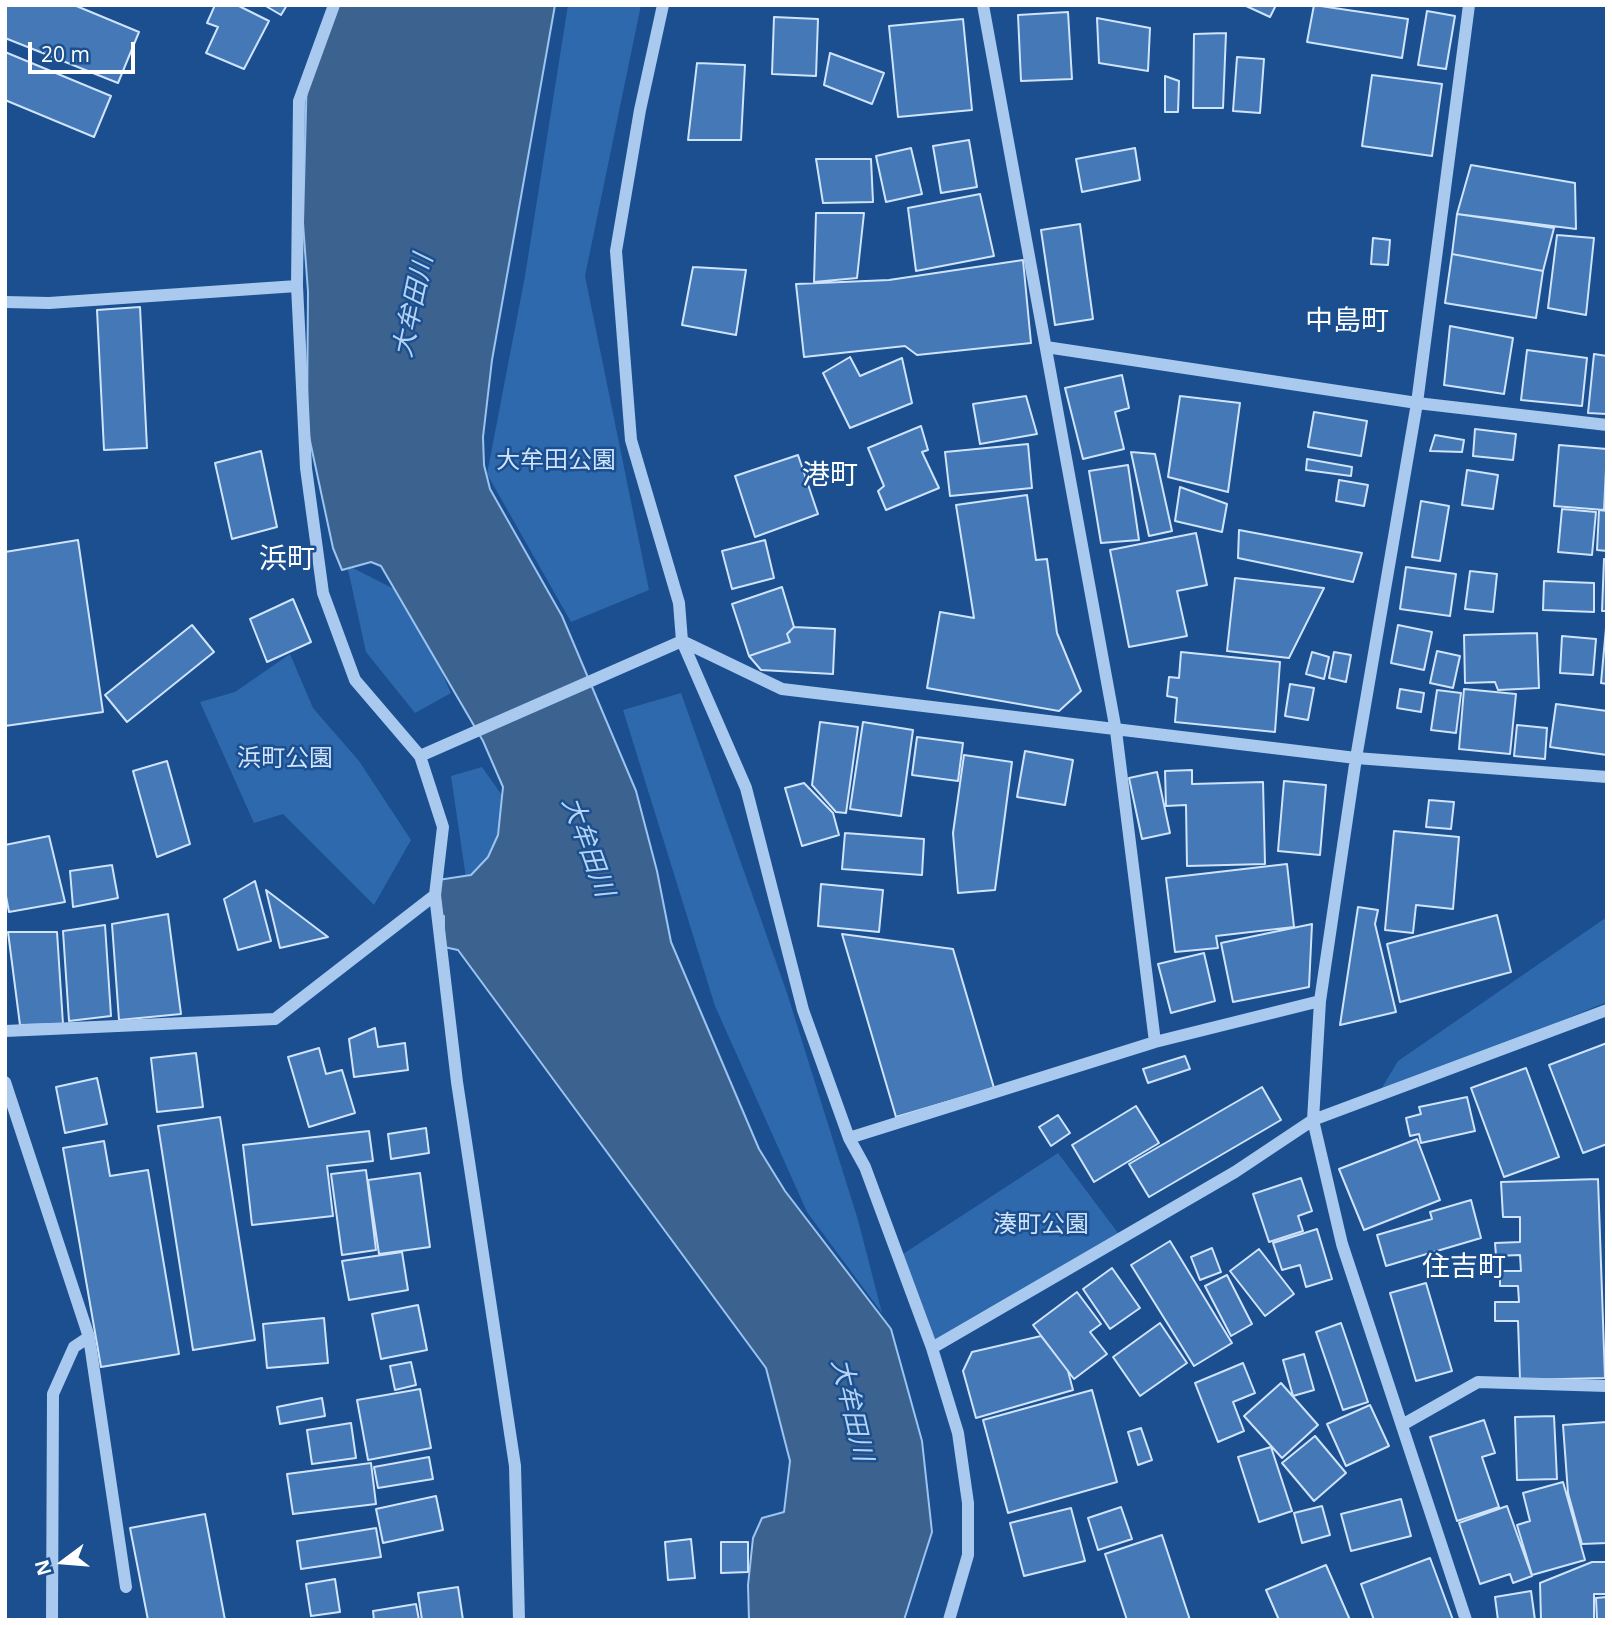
<!DOCTYPE html>
<html>
<head>
<meta charset="utf-8">
<style>
	body { margin:0 }
	#map { position:relative; width:1612px; height:1625px; overflow:hidden; background:#1b4f8f; font-family:"Open Sans",sans-serif }
	canvas { display:block }
	.frame { position:absolute; inset:0; border:7px solid #fff; pointer-events:none }
	.north { position:absolute; left:28px; top:1527px; width:70px; height:70px; -webkit-text-stroke:5px #1b4f8f; paint-order:stroke; rotate:254deg; font-size:19px; font-weight:700; line-height:28px; text-align:center; color:#fff }
	.north::after { content:''; display:block; margin:auto; width:24px; height:32px; background:#fff; clip-path:polygon(50% 0,100% 100%,50% 72%,0 100%) }
	.scale { position:absolute; left:28px; top:42px; width:107px; height:32px; box-sizing:border-box; border:4px solid #fff; border-top:0; padding-left:9px; font-size:21px; line-height:24px; white-space:nowrap; color:#fff; -webkit-text-stroke:5px #1b4f8f; paint-order:stroke }
</style>
</head>
<body>
<div id="map">
<canvas width="1612" height="1625"></canvas>
<div class="frame"></div>
<div class="north">N</div>
<div class="scale">20 m</div>
</div>
<script>
const ctx = document.querySelector('canvas').getContext('2d');
ctx.lineJoin = 'round';
function fillPath(path, color) { ctx.fillStyle = color; ctx.fill(path, 'evenodd'); }
const poly = rows => new Path2D(rows.map(r => 'M' + r).join(''));
function stroke(path, color, width, dash) { ctx.strokeStyle = color; ctx.lineWidth = width; ctx.lineCap = dash ? 'butt' : 'round'; ctx.setLineDash(dash || []); ctx.stroke(path); }
function label(font, color, halo, rows, align = 'center') {
  ctx.font = font + ' "Open Sans","Noto Sans JP",sans-serif'; ctx.lineWidth = 5; ctx.setLineDash([]); ctx.textBaseline = 'middle'; ctx.strokeStyle = halo; ctx.fillStyle = color; for (const [text, x, y, turn = 0] of rows) {
    ctx.save(); ctx.translate(x, y); ctx.rotate((+turn || 0) * Math.PI / 180); ctx.textAlign = isNaN(turn) ? turn : align; if (halo) ctx.strokeText(text, 0, 0); ctx.fillText(text, 0, 0); ctx.restore();
  }
}
fillPath(poly([
	[568,5,641,5,585,276,649,590,571,622,487,474,525,276],
	[347,565,406,595,451,693,415,713,366,652],
	[290,654,313,708,359,761,411,840,374,905,283,814,254,823,200,702,235,692],
	[681,693,787,993,858,1220,882,1313,807,1212,715,1006,623,710],
	[482,767,506,801,500,854,467,885,451,776],
	[1607,917,1607,1002,1377,1096,1398,1061],
	[1058,1153,1121,1237,932,1348,903,1254]
]), '#2e69ad');
const water = poly([
	[332,5,555,5,492,360,483,437,484,465,490,489,562,616,636,791,657,871,671,942,759,1149,785,1191,891,1329,922,1441,932,1532,904,1620,749,1620,748,1585,753,1538,762,1518,784,1512,790,1461,766,1368,458,950,444,947,444,916,435,911,438,880,471,875,488,857,498,835,503,787,483,741,381,566,371,562,342,570,333,548,307,427,308,292,303,223,307,71,332,5]
]);
fillPath(water, '#3c6290');
stroke(water, '#9cc4f0', 2);
const building = poly([
	[5,5,74,5,139,32,118,83,5,38,5,5],
	[215,5,237,5,269,21,244,69,206,53,218,27,207,23,215,5],
	[264,5,287,5,281,15,264,5],
	[1244,5,1276,5,1270,17,1244,5],
	[1314,5,1408,19,1402,58,1307,42,1314,5],
	[1427,11,1455,16,1446,69,1418,65,1427,11],
	[1068,12,1072,79,1021,81,1018,15,1068,12],
	[774,17,818,19,816,76,772,74,774,17],
	[1097,18,1150,28,1148,71,1099,63,1097,18],
	[963,19,972,110,898,117,889,26,963,19],
	[1226,33,1223,108,1193,108,1194,34,1226,33],
	[5,52,111,96,94,137,5,100,5,52],
	[830,53,884,73,872,104,824,85,830,53],
	[1237,57,1264,59,1260,113,1233,111,1237,57],
	[697,63,745,65,741,140,688,140,697,63],
	[1372,75,1442,84,1432,156,1362,146,1372,75],
	[1165,76,1179,81,1178,112,1165,112,1165,76],
	[969,140,977,187,941,193,933,146,969,140],
	[911,148,922,194,886,202,876,156,911,148],
	[1135,148,1140,180,1082,192,1076,159,1135,148],
	[816,159,871,159,873,202,823,203,816,159],
	[1471,165,1575,183,1576,229,1457,214,1471,165],
	[980,194,994,256,916,271,908,208,980,194],
	[816,213,864,213,857,278,814,282,816,213],
	[1457,214,1554,228,1543,271,1452,254,1457,214],
	[1080,224,1093,319,1055,325,1041,230,1080,224],
	[1557,235,1594,238,1586,315,1548,308,1557,235],
	[1373,238,1390,240,1388,265,1371,264,1373,238],
	[1452,254,1543,271,1536,318,1445,303,1452,254],
	[1023,260,1031,343,917,355,905,346,804,357,796,284,889,280,1023,260],
	[693,267,746,270,736,335,682,325,693,267],
	[140,307,147,448,104,450,97,310,140,307],
	[1450,326,1513,338,1504,394,1444,385,1450,326],
	[1527,350,1587,358,1582,406,1521,400,1527,350],
	[1594,354,1607,356,1607,414,1588,413,1594,354],
	[850,357,860,376,902,358,912,403,850,428,823,373,850,357],
	[1122,375,1129,408,1115,412,1124,449,1083,459,1065,388,1122,375],
	[1026,396,1037,434,980,444,973,404,1026,396],
	[1180,396,1240,403,1228,492,1168,477,1180,396],
	[1314,412,1367,421,1361,456,1308,447,1314,412],
	[921,426,928,450,922,452,939,488,886,510,878,491,884,486,868,448,921,426],
	[1475,429,1516,434,1513,460,1473,456,1475,429],
	[1435,435,1464,440,1462,452,1430,451,1435,435],
	[1028,444,1032,488,950,496,945,452,1028,444],
	[1559,445,1607,449,1604,510,1554,506,1559,445],
	[261,451,277,527,232,539,215,463,261,451],
	[1131,452,1155,454,1172,531,1149,536,1131,452],
	[798,455,818,514,755,537,735,476,798,455],
	[1307,459,1352,467,1351,476,1306,470,1307,459],
	[1128,465,1139,540,1101,543,1089,471,1128,465],
	[1467,470,1498,475,1493,509,1462,505,1467,470],
	[1339,480,1368,485,1364,506,1336,501,1339,480],
	[1180,487,1227,504,1222,532,1175,521,1180,487],
	[1027,495,1036,560,1047,559,1057,633,1081,691,1059,711,927,688,940,612,974,618,956,505,1027,495],
	[1421,501,1449,506,1440,561,1412,557,1421,501],
	[1562,509,1596,512,1592,555,1558,552,1562,509],
	[1599,510,1607,511,1607,551,1597,550,1599,510],
	[1239,530,1362,553,1353,582,1238,558,1239,530],
	[1196,533,1207,585,1177,591,1187,636,1129,647,1110,550,1196,533],
	[78,540,103,712,5,726,5,552,78,540],
	[765,540,774,578,732,589,722,551,765,540],
	[1604,559,1607,559,1607,611,1602,611,1604,559],
	[1406,567,1456,574,1450,616,1400,609,1406,567],
	[1470,571,1497,574,1493,612,1465,609,1470,571],
	[1235,578,1324,588,1289,658,1227,651,1235,578],
	[1544,581,1594,583,1594,612,1543,610,1544,581],
	[782,587,794,627,787,634,790,642,749,656,732,604,782,587],
	[293,599,311,642,267,662,250,619,293,599],
	[192,625,214,652,127,722,105,695,192,625],
	[1398,625,1432,632,1424,670,1391,663,1398,625],
	[794,627,835,629,833,674,761,670,749,656,790,642,787,634,794,627],
	[1606,628,1607,628,1607,684,1601,683,1606,628],
	[1537,633,1539,688,1498,690,1495,682,1465,683,1464,635,1537,633],
	[1562,636,1596,639,1593,675,1560,673,1562,636],
	[1437,651,1460,656,1453,688,1430,683,1437,651],
	[1181,652,1280,662,1275,732,1175,722,1177,698,1167,696,1169,677,1179,678,1181,652],
	[1312,652,1329,657,1324,679,1306,674,1312,652],
	[1334,652,1351,655,1346,682,1329,678,1334,652],
	[1290,684,1314,688,1308,720,1285,716,1290,684],
	[1400,689,1424,693,1421,712,1397,708,1400,689],
	[1464,689,1516,694,1510,754,1459,749,1464,689],
	[1437,690,1461,693,1456,733,1431,730,1437,690],
	[1556,704,1607,711,1607,755,1550,747,1556,704],
	[820,722,858,727,846,813,836,812,812,785,820,722],
	[863,722,913,730,901,816,850,809,863,722],
	[1517,725,1547,728,1545,759,1514,756,1517,725],
	[917,737,963,743,958,781,912,775,917,737],
	[1025,751,1073,760,1065,805,1017,797,1025,751],
	[964,755,1012,762,995,890,958,893,953,833,964,755],
	[167,761,190,844,157,857,133,771,167,761],
	[1192,770,1192,784,1263,782,1265,864,1187,866,1186,805,1166,806,1165,771,1192,770],
	[1157,772,1170,833,1142,839,1129,778,1157,772],
	[1284,781,1326,785,1320,855,1278,851,1284,781],
	[804,783,833,813,839,835,802,846,785,788,804,783],
	[1429,800,1454,802,1451,829,1426,827,1429,800],
	[1394,831,1459,837,1453,909,1416,905,1413,933,1385,930,1394,831],
	[845,833,924,839,922,875,842,869,845,833],
	[49,836,65,902,9,912,5,891,5,845,49,836],
	[1287,864,1294,927,1216,936,1218,948,1175,952,1166,878,1287,864],
	[112,865,118,898,73,907,70,871,112,865],
	[255,881,271,941,238,950,224,899,255,881],
	[821,884,883,890,879,932,818,926,821,884],
	[266,890,328,937,280,948,266,890],
	[1358,907,1378,910,1375,924,1396,1012,1340,1025,1358,907],
	[168,914,181,1014,119,1020,112,924,168,914],
	[1497,915,1511,972,1400,1002,1387,944,1497,915],
	[1312,924,1309,987,1233,1002,1221,943,1312,924],
	[105,925,111,1016,69,1021,63,931,105,925],
	[8,932,57,932,63,1024,20,1025,8,932],
	[842,934,953,949,994,1088,896,1117,842,934],
	[1204,953,1215,1001,1171,1013,1158,964,1204,953],
	[375,1028,378,1047,405,1043,408,1070,354,1077,349,1039,375,1028],
	[1607,1043,1607,1144,1583,1153,1549,1065,1607,1043],
	[319,1048,326,1074,342,1070,355,1113,309,1127,288,1057,319,1048],
	[196,1053,203,1107,157,1112,151,1058,196,1053],
	[1185,1056,1190,1069,1148,1083,1143,1069,1185,1056],
	[1526,1068,1559,1157,1504,1177,1471,1088,1526,1068],
	[97,1078,107,1124,65,1133,56,1087,97,1078],
	[1262,1087,1281,1120,1149,1197,1129,1164,1262,1087],
	[1467,1097,1475,1131,1421,1143,1419,1134,1410,1136,1406,1118,1421,1114,1419,1107,1467,1097],
	[1136,1106,1159,1143,1094,1182,1072,1145,1136,1106],
	[1058,1115,1070,1133,1051,1146,1039,1127,1058,1115],
	[220,1117,255,1340,193,1350,158,1126,220,1117],
	[426,1128,429,1153,391,1159,388,1134,426,1128],
	[369,1131,373,1161,327,1166,333,1216,252,1225,243,1145,369,1131],
	[1417,1139,1440,1200,1364,1230,1339,1169,1417,1139],
	[104,1141,110,1176,148,1170,179,1354,101,1367,63,1148,104,1141],
	[366,1170,376,1250,342,1255,331,1174,366,1170],
	[420,1173,430,1247,379,1254,368,1180,420,1173],
	[1301,1178,1312,1211,1298,1216,1303,1231,1269,1242,1253,1194,1301,1178],
	[1598,1179,1605,1378,1520,1380,1518,1321,1495,1321,1495,1302,1519,1302,1518,1286,1500,1286,1500,1271,1521,1271,1520,1255,1496,1256,1495,1243,1520,1242,1520,1217,1503,1217,1501,1182,1598,1179],
	[1471,1200,1481,1238,1386,1266,1377,1235,1432,1219,1430,1212,1471,1200],
	[1317,1229,1332,1279,1306,1287,1300,1265,1282,1270,1273,1243,1317,1229],
	[1170,1241,1232,1343,1194,1366,1131,1265,1170,1241],
	[1212,1248,1221,1272,1200,1280,1191,1257,1212,1248],
	[1259,1249,1294,1294,1265,1316,1230,1271,1259,1249],
	[402,1252,408,1290,349,1300,342,1261,402,1252],
	[1112,1268,1140,1308,1110,1329,1083,1289,1112,1268],
	[1227,1275,1252,1324,1231,1336,1205,1286,1227,1275],
	[1426,1283,1452,1371,1416,1381,1390,1293,1426,1283],
	[1077,1292,1101,1324,1090,1332,1107,1354,1074,1379,1033,1325,1077,1292],
	[418,1305,427,1350,381,1359,372,1314,418,1305],
	[324,1318,328,1363,267,1368,263,1324,324,1318],
	[1160,1323,1187,1363,1140,1396,1113,1357,1160,1323],
	[1341,1323,1368,1402,1343,1410,1316,1332,1341,1323],
	[1041,1336,1068,1371,1073,1390,976,1418,963,1371,972,1352,1041,1336],
	[1304,1354,1314,1390,1293,1396,1283,1360,1304,1354],
	[411,1362,416,1385,395,1390,390,1366,411,1362],
	[1243,1363,1255,1393,1233,1402,1244,1431,1218,1442,1195,1383,1243,1363],
	[1281,1383,1318,1425,1282,1458,1244,1416,1281,1383],
	[420,1389,431,1448,368,1460,357,1400,420,1389],
	[1092,1390,1117,1482,1008,1513,983,1420,1092,1390],
	[322,1398,325,1416,280,1424,277,1407,322,1398],
	[1370,1405,1389,1446,1346,1466,1327,1424,1370,1405],
	[1554,1416,1557,1479,1517,1480,1515,1417,1554,1416],
	[1484,1420,1495,1453,1482,1457,1499,1507,1457,1521,1430,1437,1484,1420],
	[1607,1422,1607,1543,1582,1544,1568,1493,1563,1425,1607,1422],
	[351,1423,356,1458,312,1464,307,1430,351,1423],
	[1141,1428,1152,1460,1138,1465,1128,1432,1141,1428],
	[1315,1436,1346,1473,1314,1501,1282,1463,1315,1436],
	[1271,1447,1292,1511,1259,1522,1238,1457,1271,1447],
	[429,1457,433,1479,378,1488,374,1467,429,1457],
	[371,1463,376,1504,293,1514,287,1474,371,1463],
	[1563,1482,1585,1560,1532,1575,1517,1525,1530,1521,1523,1493,1563,1482],
	[436,1496,443,1530,383,1543,376,1509,436,1496],
	[1401,1499,1411,1536,1351,1551,1341,1514,1401,1499],
	[1322,1506,1330,1535,1302,1543,1294,1513,1322,1506],
	[1507,1506,1532,1576,1513,1583,1510,1574,1480,1584,1459,1523,1507,1506],
	[1121,1507,1132,1539,1098,1550,1088,1518,1121,1507],
	[1071,1508,1085,1561,1024,1576,1010,1523,1071,1508],
	[205,1514,225,1620,148,1620,130,1528,205,1514],
	[376,1528,381,1557,301,1569,297,1541,376,1528],
	[1162,1535,1190,1620,1127,1620,1105,1554,1162,1535],
	[691,1539,695,1578,668,1580,665,1542,691,1539],
	[721,1542,748,1542,748,1572,721,1573,721,1542],
	[1430,1558,1453,1620,1374,1620,1361,1584,1430,1558],
	[1592,1562,1607,1562,1607,1594,1594,1594,1594,1620,1541,1620,1540,1583,1592,1562],
	[1326,1565,1350,1620,1279,1620,1266,1590,1326,1565],
	[335,1579,340,1612,311,1616,306,1584,335,1579],
	[458,1587,463,1620,422,1620,418,1593,458,1587],
	[1531,1591,1535,1620,1498,1620,1495,1597,1531,1591],
	[1607,1597,1607,1620,1597,1620,1596,1598,1607,1597],
	[416,1604,419,1620,374,1620,373,1611,416,1604]
]);
fillPath(building, '#4478b7');
stroke(building, '#cfe3fa', 2);
stroke(poly([
	[334,5,299,101,297,286,306,468,323,593,355,680,420,756,443,827,435,895,457,1082,515,1466,519,1620],
	[663,5,640,110,616,251,631,440,679,603,682,641,746,788,803,1010,849,1138,865,1167,932,1348,958,1433,968,1503,968,1555,949,1620],
	[983,5,1116,731,1155,1042],
	[5,302,49,303,297,286],
	[1046,347,1417,403,1607,425],
	[420,756,682,641,782,689,1356,758,1607,777],
	[5,1031,275,1019,435,895],
	[5,1082,89,1337,126,1587],
	[849,1138,1155,1042,1320,1001],
	[932,1348,1235,1172,1313,1120,1607,1010],
	[1402,1425,1478,1382,1607,1386],
	[52,1620,53,1394,74,1347,89,1337],
	[1466,1620,1342,1244,1313,1120,1320,1001,1356,758,1417,403,1469,5]
]), '#a9c9ee', 12);
label('24px', '#cfe3fa', '#1b4f8f', [
	["大牟田公園",556,461],
	["浜町公園",285,759],
	["湊町公園",1041,1225]
]);
label('italic 26px', '#b5d3f5', '#1b4f8f', [
	["大牟田川",414,306,-78],
	["大牟田川",587,847,70],
	["大牟田川",851,1410,77]
]);
label('28px', '#fff', '#1b4f8f', [
	["中島町",1347,322],
	["港町",830,476],
	["浜町",287,560],
	["住吉町",1464,1268]
]);
</script>
</body>
</html>
